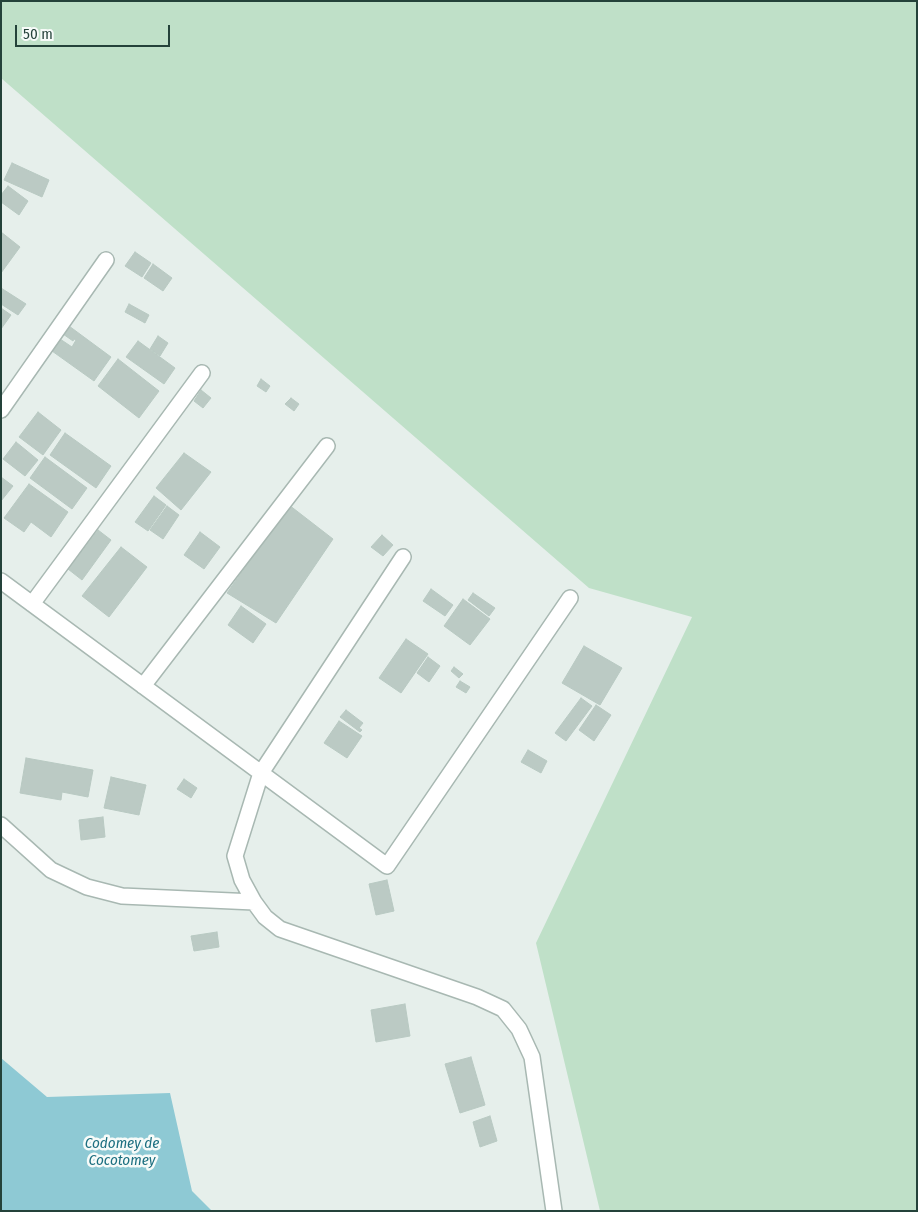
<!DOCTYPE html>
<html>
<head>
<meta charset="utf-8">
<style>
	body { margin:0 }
	#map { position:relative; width:918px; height:1212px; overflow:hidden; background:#e6efeb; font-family:"Fira Sans Condensed",sans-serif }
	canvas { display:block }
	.frame { position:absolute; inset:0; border:2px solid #24423a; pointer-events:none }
	.scale { position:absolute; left:15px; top:25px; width:155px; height:22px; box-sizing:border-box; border:2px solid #24423a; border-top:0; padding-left:6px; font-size:15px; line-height:18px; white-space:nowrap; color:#24423a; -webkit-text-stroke:4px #f7fbf9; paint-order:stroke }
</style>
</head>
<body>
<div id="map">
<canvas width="918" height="1212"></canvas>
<div class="frame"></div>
<div class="scale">50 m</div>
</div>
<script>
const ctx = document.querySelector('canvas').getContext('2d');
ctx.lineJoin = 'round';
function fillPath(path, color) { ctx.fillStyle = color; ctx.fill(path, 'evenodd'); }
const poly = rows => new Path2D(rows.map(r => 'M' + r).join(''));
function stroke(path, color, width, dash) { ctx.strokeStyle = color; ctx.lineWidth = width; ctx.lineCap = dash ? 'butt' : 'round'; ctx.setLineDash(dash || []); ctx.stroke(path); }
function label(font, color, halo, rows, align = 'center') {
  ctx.font = font + ' "Fira Sans Condensed",sans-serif'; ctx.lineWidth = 5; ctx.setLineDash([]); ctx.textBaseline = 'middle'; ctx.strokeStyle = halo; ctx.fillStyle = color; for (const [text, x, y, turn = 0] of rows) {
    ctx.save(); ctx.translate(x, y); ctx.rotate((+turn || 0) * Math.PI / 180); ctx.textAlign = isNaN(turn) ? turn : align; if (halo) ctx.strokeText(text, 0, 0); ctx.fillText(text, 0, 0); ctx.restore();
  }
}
fillPath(poly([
	[1,1,917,1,917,1211,600,1211,536,943,692,617,589,588,1,78]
]), '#bfe0c8');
fillPath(poly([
	[1,1058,47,1097,170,1093,192,1191,212,1211,1,1211]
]), '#8ec9d4');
const building = poly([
	[12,163,49,180,42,197,4,180,12,163],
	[8,186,28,201,19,215,1,202,1,195,8,186],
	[1,232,20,247,1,273,1,232],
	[135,252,151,263,142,277,125,266,135,252],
	[153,264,172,278,163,291,144,278,153,264],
	[1,288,26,304,18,315,1,304,1,288],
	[129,304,149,315,145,323,125,312,129,304],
	[1,308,11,315,1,329,1,308],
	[69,326,111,357,94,381,52,351,60,339,72,347,76,340,74,339,73,341,63,334,69,326],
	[158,336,168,343,160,356,150,349,158,336],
	[138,341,175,368,164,384,126,357,138,341],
	[118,359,159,391,139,418,98,386,118,359],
	[261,379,270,386,266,392,257,386,261,379],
	[201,390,211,398,203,408,194,401,201,390],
	[291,398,299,404,294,411,285,404,291,398],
	[38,412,61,430,43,455,19,437,38,412],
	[65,433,111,466,96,488,50,455,65,433],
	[16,442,38,460,25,476,3,459,16,442],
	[184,453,211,472,181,510,156,488,184,453],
	[45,457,87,488,72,509,30,478,45,457],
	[1,477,13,486,1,501,1,477],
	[29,484,68,512,51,537,31,522,24,532,4,518,29,484],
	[154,496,166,505,148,531,135,522,154,496],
	[289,505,333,539,276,623,227,593,289,505],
	[167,506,179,515,163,539,150,530,167,506],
	[98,530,111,540,82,580,68,569,98,530],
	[200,532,220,547,204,569,184,555,200,532],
	[382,535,393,545,383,556,371,547,382,535],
	[121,547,147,567,109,617,82,596,121,547],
	[431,589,453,605,445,616,423,601,431,589],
	[473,593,495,608,489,616,468,600,473,593],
	[463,599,490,619,470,645,444,626,463,599],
	[241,606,266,624,253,643,228,625,241,606],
	[406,639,428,654,401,693,379,678,406,639],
	[584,646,622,668,600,705,562,683,584,646],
	[428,657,440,666,429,682,417,673,428,657],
	[454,667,463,674,459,678,451,671,454,667],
	[460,681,470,687,466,693,456,687,460,681],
	[581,698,592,706,566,741,555,733,581,698],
	[596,705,611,715,594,741,579,730,596,705],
	[346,710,363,723,359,728,362,730,360,732,340,717,346,710],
	[339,721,362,736,347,758,324,743,339,721],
	[528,750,547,761,541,773,521,762,528,750],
	[26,758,93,770,88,797,62,792,61,800,20,793,26,758],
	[111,777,146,785,139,815,104,808,111,777],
	[184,779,197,788,191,798,177,789,184,779],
	[103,817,105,837,81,840,79,820,103,817],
	[387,880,394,911,376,915,369,884,387,880],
	[217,932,219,947,194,951,191,936,217,932],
	[405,1004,410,1036,376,1042,371,1010,405,1004],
	[471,1057,485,1105,460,1113,445,1064,471,1057],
	[490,1116,497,1141,480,1147,473,1122,490,1116]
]);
fillPath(building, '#bbcac4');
stroke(building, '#b8c9c2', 1);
const minor = poly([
	[1,410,106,260],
	[403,557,261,773,235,856,242,880,254,902,265,917,280,929,477,997,503,1009,519,1029,532,1057,554,1211],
	[1,581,387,866,570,598],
	[32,604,202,373],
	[143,686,327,446],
	[1,825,51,870,87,887,122,896,254,902]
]);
stroke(minor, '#a8b8b2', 18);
stroke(minor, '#fff', 15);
label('italic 15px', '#1c6f80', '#f7fbf9', [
	["Codomey de",122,1144],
	["Cocotomey",122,1161]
]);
</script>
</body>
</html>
